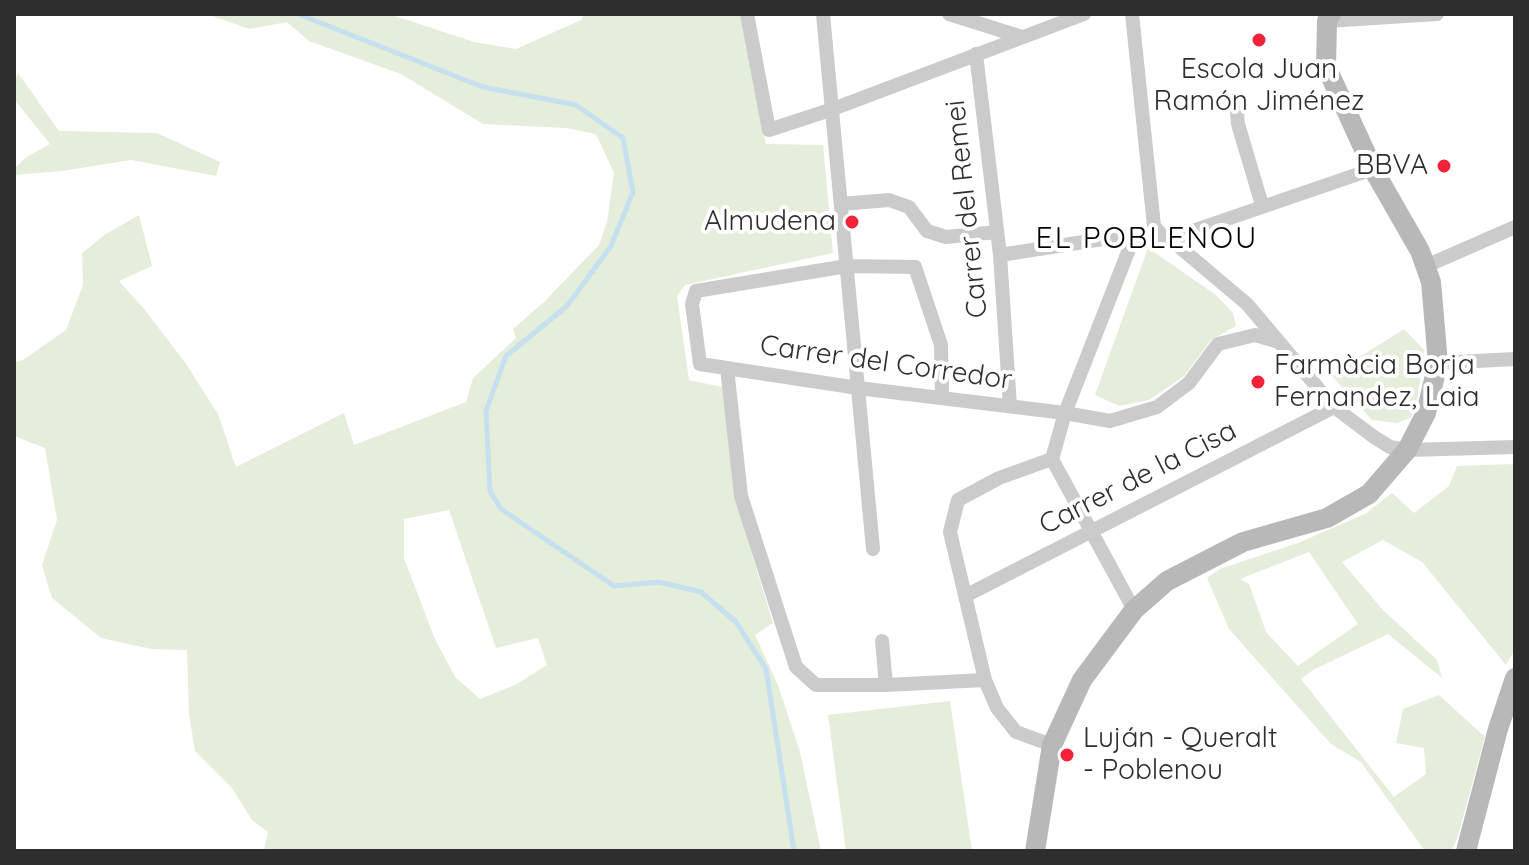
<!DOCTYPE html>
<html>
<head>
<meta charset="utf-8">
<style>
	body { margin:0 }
	#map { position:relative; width:1529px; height:865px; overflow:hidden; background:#fff; font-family:Quicksand,sans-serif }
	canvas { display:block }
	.frame { position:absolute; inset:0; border:16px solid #2e2e2e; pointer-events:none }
</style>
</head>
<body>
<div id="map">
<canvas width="1529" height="865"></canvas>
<div class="frame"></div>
</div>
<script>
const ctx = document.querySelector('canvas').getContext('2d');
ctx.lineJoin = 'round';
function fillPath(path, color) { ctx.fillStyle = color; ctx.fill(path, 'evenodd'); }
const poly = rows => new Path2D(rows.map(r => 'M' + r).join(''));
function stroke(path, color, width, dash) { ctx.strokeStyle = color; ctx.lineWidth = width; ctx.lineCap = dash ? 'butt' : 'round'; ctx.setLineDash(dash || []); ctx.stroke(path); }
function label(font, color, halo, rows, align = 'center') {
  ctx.font = font + ' Quicksand,sans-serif'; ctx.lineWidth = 8; ctx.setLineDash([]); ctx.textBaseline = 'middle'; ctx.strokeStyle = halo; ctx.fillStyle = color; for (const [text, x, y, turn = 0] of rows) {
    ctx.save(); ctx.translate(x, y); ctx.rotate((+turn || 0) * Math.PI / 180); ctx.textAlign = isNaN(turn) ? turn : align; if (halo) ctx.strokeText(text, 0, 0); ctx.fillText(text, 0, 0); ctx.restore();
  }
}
fillPath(poly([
	[206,14,389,14,474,42,516,49,581,20,585,14,743,14,766,144,823,145,833,253,685,285,677,296,689,380,722,387,733,478,753,558,773,623,755,635,778,685,800,752,821,851,264,851,268,832,252,820,232,788,195,751,189,714,187,650,152,649,101,638,52,598,42,565,57,520,45,448,14,436,14,363,23,360,66,330,83,285,82,253,106,234,139,215,152,266,119,281,145,310,186,364,218,414,236,467,344,413,354,445,466,402,473,378,516,338,513,329,544,302,599,245,607,222,614,173,596,134,566,128,483,124,401,74,309,41,287,22,250,29],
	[449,510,496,648,538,638,547,665,515,685,480,699,455,677,434,637,404,558,404,519],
	[18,73,59,131,157,133,220,162,216,176,131,160,62,171,14,175,14,169,25,158,50,144,14,99,14,83],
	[1148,248,1216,295,1233,313,1236,326,1211,340,1184,376,1149,400,1119,406,1095,395],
	[1404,329,1424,350,1416,409,1410,418,1397,423,1372,420,1331,375],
	[1515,464,1515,649,1506,665,1422,562,1383,540,1342,562,1383,610,1437,660,1442,678,1388,634,1313,670,1301,679,1394,797,1426,774,1424,748,1396,743,1403,709,1439,695,1485,737,1457,839,1451,851,1425,851,1361,762,1331,744,1229,629,1207,578,1220,569,1298,543,1365,514,1392,493,1414,513,1449,486,1457,466],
	[1309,552,1358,624,1298,666,1266,632,1249,584,1240,579],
	[950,701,972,851,846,851,828,715]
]), '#e5eddb');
stroke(poly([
	[298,14,483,87,576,105,623,138,633,192,611,246,567,306,506,356,486,411,490,491,501,509,614,586,659,582,701,592,736,622,766,669,794,851]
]), '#c5e0ee', 5);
stroke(poly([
	[747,14,769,130,833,109,1084,14],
	[823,14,873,549],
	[949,14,1022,37],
	[1132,14,1154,226,1166,240,1177,245,1247,304,1334,407,1374,437,1390,447,1407,450,1515,447],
	[1327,21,1437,14],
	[976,54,1000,255,1010,406],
	[1236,100,1238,124,1262,205],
	[841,204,889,200,909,207,927,231,946,237,997,232],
	[1166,240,1373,169],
	[1000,255,1135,234,1065,413,1052,459],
	[1426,266,1515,227],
	[1438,363,1515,359],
	[727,368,741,496,796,667,816,685,886,685,985,680],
	[942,398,941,345,915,267,847,266,696,291,692,304,700,364,858,388,1065,413,1110,421,1157,407,1189,383,1218,344,1255,335,1279,342],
	[1052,459,1134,610],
	[965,596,1334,407],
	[882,641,886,685],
	[1052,745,1016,732,997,708,985,680,950,532,958,500,999,478,1052,459]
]), '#cbcbcb', 14);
stroke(poly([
	[1035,851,1052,745,1082,680,1134,610,1167,581,1243,542,1327,518,1369,494,1407,450,1426,413,1438,363,1431,282,1420,251,1373,169,1326,66,1327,21,1331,14],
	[1466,851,1498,729,1515,678]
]), '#b8b8b8', 20);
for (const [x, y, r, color] of [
	[1259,40,8,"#f32238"],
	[1444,166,8,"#f32238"],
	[852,222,8,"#f32238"],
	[1258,382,8,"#f32238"],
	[1067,755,8,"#f32238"]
]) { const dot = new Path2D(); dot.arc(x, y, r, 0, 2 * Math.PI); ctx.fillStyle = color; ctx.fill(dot); stroke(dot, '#fff', 3); }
label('28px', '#2e2e2e', '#fff', [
	["Escola Juan",1259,70,"center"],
	["Ramón Jiménez",1259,102,"center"],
	["BBVA",1428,166],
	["Almudena",836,222],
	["Farmàcia Borja",1274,366,"left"],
	["Fernandez, Laia",1274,398,"left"],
	["Luján - Queralt",1083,739,"left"],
	["- Poblenou",1083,771,"left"]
], 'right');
label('28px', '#2e2e2e', '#fff', [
	["Carrer del Remei",967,209,-96],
	["Carrer del Corredor",886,363,8],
	["Carrer de la Cisa",1138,478,-27]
]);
ctx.letterSpacing = '2px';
label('30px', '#000', '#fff', [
	["EL POBLENOU",1147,239]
]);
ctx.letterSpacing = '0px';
</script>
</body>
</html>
